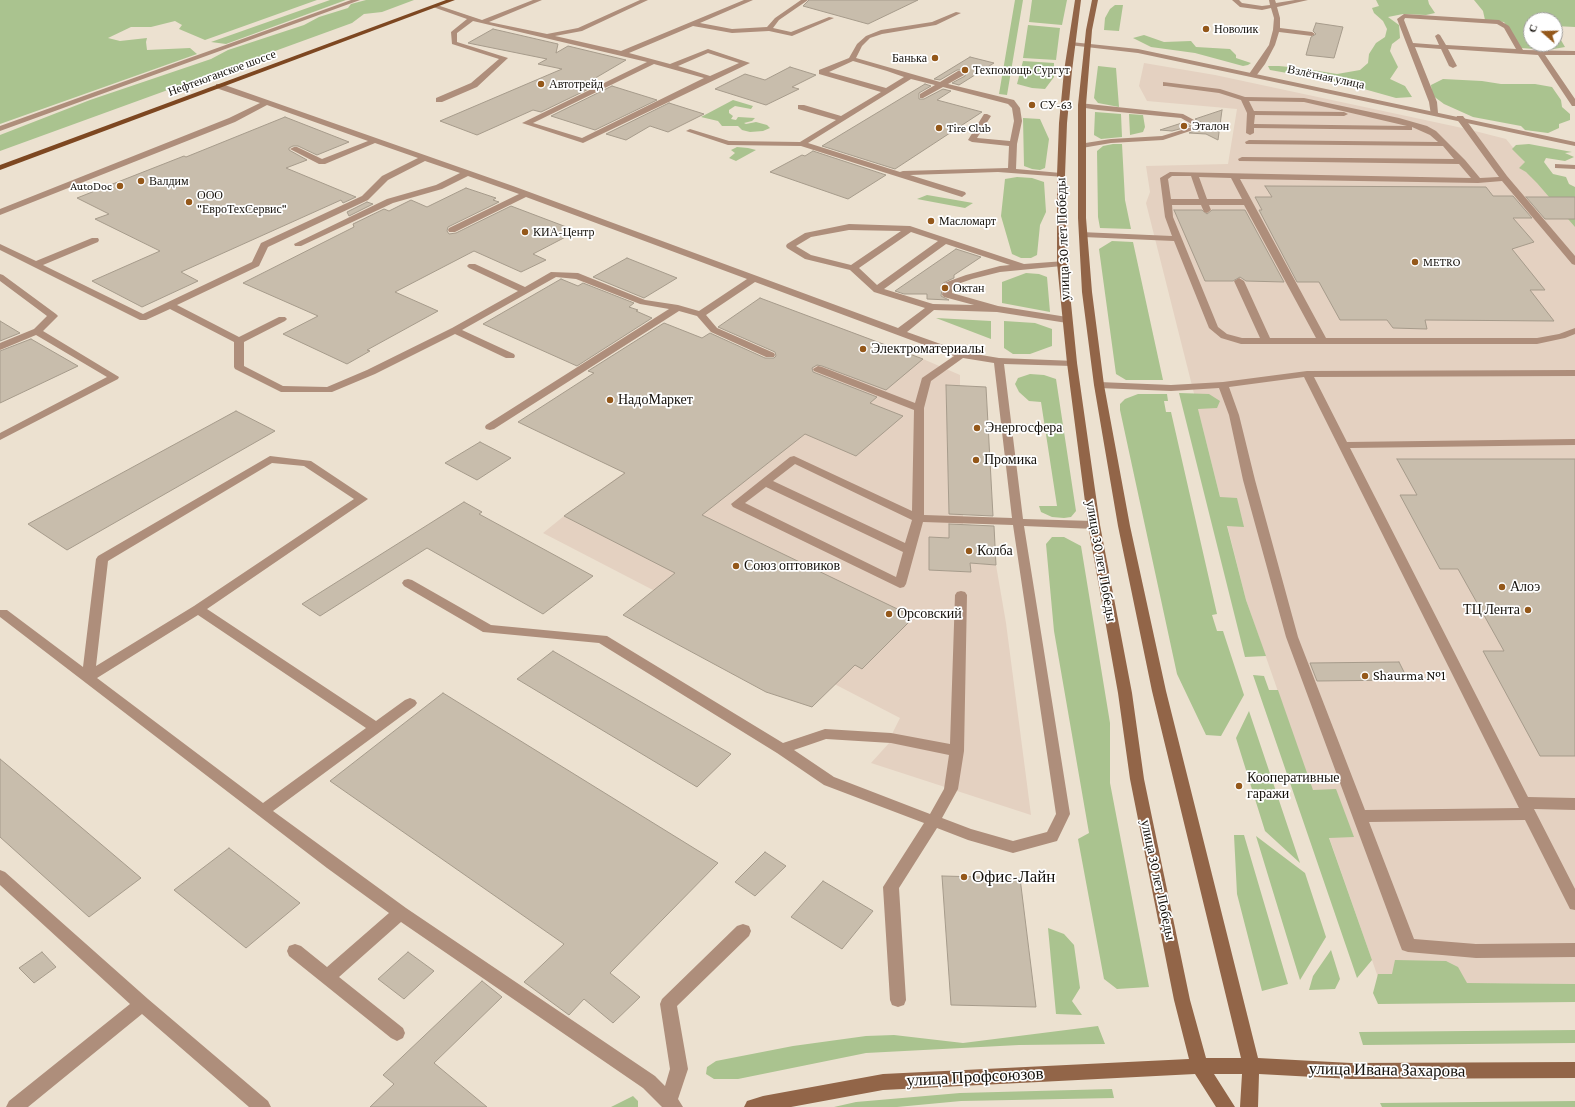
<!DOCTYPE html>
<html>
<head>
<meta charset="utf-8">
<style>
	body { margin:0 }
	#map { position:relative; width:1575px; height:1107px; overflow:hidden; background:#ece1d0; font-family:"Crimson Pro",serif }
	canvas { display:block }
	.north { position:absolute; left:1523px; top:12px; width:40px; height:40px; box-sizing:border-box; background:#fff; border:1px solid #a19f9d; border-radius:50%; rotate:290deg; font-size:11px; font-weight:700; line-height:16px; text-align:center; color:#14100a }
	.north::after { content:''; display:block; margin:auto; width:14px; height:18px; background:#94581a; clip-path:polygon(50% 0,100% 100%,50% 72%,0 100%) }
</style>
</head>
<body>
<div id="map">
<canvas width="1575" height="1107"></canvas>
<div class="north">С</div>
</div>
<script>
const ctx = document.querySelector('canvas').getContext('2d');
ctx.lineJoin = 'round';
function fillPath(path, color) { ctx.fillStyle = color; ctx.fill(path, 'evenodd'); }
const poly = rows => new Path2D(rows.map(r => 'M' + r).join(''));
function stroke(path, color, width, dash) { ctx.strokeStyle = color; ctx.lineWidth = width; ctx.lineCap = dash ? 'butt' : 'round'; ctx.setLineDash(dash || []); ctx.stroke(path); }
function label(font, color, halo, rows, align = 'center') {
  ctx.font = font + ' "Crimson Pro",serif'; ctx.lineWidth = 3.5; ctx.setLineDash([]); ctx.textBaseline = 'middle'; ctx.strokeStyle = halo; ctx.fillStyle = color; for (const [text, x, y, turn = 0] of rows) {
    ctx.save(); ctx.translate(x, y); ctx.rotate((+turn || 0) * Math.PI / 180); ctx.textAlign = isNaN(turn) ? turn : align; if (halo) ctx.strokeText(text, 0, 0); ctx.fillText(text, 0, 0); ctx.restore();
  }
}
fillPath(poly([
	[1144,63,1215,75,1467,129,1506,139,1575,223,1575,984,1380,983,1246,600,1146,203,1150,192,1146,166,1228,164,1237,109,1147,101,1139,86],
	[830,324,923,359,960,375,960,386,946,385,949,511,963,512,963,539,929,537,929,570,970,572,970,563,996,565,1006,623,1031,815,871,763,890,742,893,732,900,718,543,533,564,516]
]), '#e4d1c1');
fillPath(poly([
	[0,0,317,0,205,40,179,29,182,25,175,21,151,27,131,27,108,38,120,41,147,38,146,42,147,50,190,48,197,54,0,124],
	[330,0,346,0,226,44,211,42],
	[366,0,414,0,382,12,364,14,352,23,0,151,0,135,90,100,211,59,228,50,304,25,319,17,348,8,351,4],
	[1015,0,1023,0,1007,95,999,94],
	[1032,0,1067,0,1062,25,1029,22],
	[1376,0,1428,0,1429,4,1435,13,1426,15,1403,14,1388,17,1399,25,1400,38,1392,44,1390,51,1398,67,1390,79,1405,86,1412,97,1396,98,1339,82,1270,70,1268,66,1279,66,1300,68,1337,74,1360,70,1368,63,1369,54,1376,43,1385,37,1387,29,1383,21,1374,13,1372,8,1379,6],
	[1474,0,1575,0,1575,27,1555,26,1555,20,1531,20,1531,44,1555,44,1555,30,1565,47,1548,50,1521,48,1504,22,1485,20,1483,11],
	[1115,5,1123,5,1119,31,1104,30,1105,18,1110,9],
	[1028,25,1060,28,1056,60,1023,58],
	[1144,35,1164,42,1191,41,1196,47,1230,49,1236,55,1236,58,1251,63,1248,65,1243,66,1195,53,1151,47,1133,38],
	[1023,61,1054,63,1054,77,1045,89,1032,88,1017,84],
	[1098,66,1116,68,1119,107,1098,103,1094,98],
	[1443,79,1482,81,1501,84,1535,84,1552,87,1561,100,1562,107,1570,114,1570,120,1559,124,1559,128,1548,133,1525,130,1521,126,1473,117,1444,104,1432,95,1431,85],
	[733,100,753,106,751,109,735,106,729,110,729,113,733,116,731,119,736,120,738,117,755,118,752,121,744,123,746,124,756,122,767,125,770,128,763,131,750,132,742,130,738,126,722,126,718,121,701,117],
	[1095,112,1121,114,1122,137,1101,139,1094,135],
	[1129,114,1143,115,1145,127,1143,132,1130,135],
	[1023,118,1040,119,1049,139,1045,168,1040,170,1032,169,1024,166],
	[1113,144,1122,144,1125,200,1131,229,1100,228,1098,217,1097,151,1103,146],
	[1529,144,1572,152,1565,153,1574,157,1565,161,1546,158,1544,162,1553,174,1566,177,1569,184,1575,187,1575,227,1537,183,1526,172,1519,168,1525,162,1512,149,1516,145],
	[737,147,748,148,756,150,736,161,729,158,735,153,731,150],
	[1017,177,1032,178,1044,182,1046,212,1040,225,1037,255,1031,258,1021,258,1012,254,1001,216,1005,179],
	[927,195,933,196,973,203,965,208,917,199],
	[1112,241,1133,242,1163,380,1126,380,1116,374,1099,249],
	[1026,273,1039,274,1047,277,1050,312,1002,303,1002,282],
	[936,318,991,321,991,339],
	[1004,321,1035,323,1052,329,1052,346,1030,354,1013,354,1004,348],
	[1030,374,1044,375,1056,379,1076,511,1071,517,1064,518,1052,517,1041,512,1039,506,1057,506,1041,402,1029,401,1019,392,1015,384,1018,378],
	[1179,393,1209,394,1220,401,1217,408,1198,409,1220,497,1237,498,1244,527,1227,526,1246,600,1266,656,1245,657],
	[1138,394,1167,394,1168,401,1164,401,1166,412,1171,412,1217,614,1212,615,1217,631,1223,631,1244,695,1221,736,1206,735,1177,674,1120,410,1120,404,1125,399],
	[1052,537,1064,537,1081,546,1110,723,1110,783,1149,987,1117,989,1104,979,1078,839,1089,833,1054,631,1046,544],
	[1253,675,1264,676,1269,690,1278,690,1313,790,1336,789,1354,837,1329,838,1372,960,1357,978],
	[1249,711,1300,863,1265,831,1236,738],
	[1234,835,1244,835,1288,984,1262,991,1237,894],
	[1256,836,1305,873,1326,937,1300,980],
	[1048,928,1064,934,1074,945,1080,988,1072,1001,1082,1015,1056,1014],
	[1331,950,1340,979,1335,989,1309,990,1313,976],
	[1395,960,1446,961,1458,967,1467,983,1575,984,1575,1002,1378,1004,1373,993,1378,974,1392,974],
	[1098,1026,1105,1044,1019,1045,866,1053,738,1079,714,1079,706,1074,707,1067,716,1061,793,1046,866,1036,894,1035,963,1043],
	[1575,1030,1575,1043,1363,1045,1359,1032],
	[1112,1089,1114,1098,961,1101,897,1107,834,1107,856,1102,960,1093],
	[633,1096,638,1101,638,1107,611,1107],
	[1575,1101,1575,1107,1382,1107,1380,1103]
]), '#aac38f');
const building = poly([
	[809,0,918,0,868,24,803,6,809,0],
	[1316,23,1343,27,1334,58,1306,55,1311,37,1316,34,1313,31,1316,23],
	[493,29,558,44,556,53,568,46,626,60,592,80,601,83,541,112,533,110,477,135,440,121,562,69,538,64,547,59,468,43,493,29],
	[970,57,994,63,959,85,952,83,965,76,966,71,964,70,957,70,940,80,934,79,970,57],
	[790,67,816,75,792,87,799,89,766,105,715,89,745,74,765,80,790,67],
	[925,84,931,86,919,93,919,99,924,99,943,89,951,91,937,100,982,112,895,169,822,146,925,84],
	[612,86,657,100,595,130,551,116,612,86],
	[669,103,704,114,668,132,650,126,626,140,606,134,669,103],
	[1222,110,1218,140,1206,134,1189,133,1206,127,1206,125,1195,119,1222,110],
	[285,117,349,142,317,155,298,146,293,146,289,148,289,150,307,160,286,168,356,197,343,203,341,200,181,272,198,281,142,307,92,281,160,251,95,219,109,214,77,198,184,156,186,157,285,117],
	[1185,122,1191,126,1172,131,1160,130,1185,122],
	[813,151,886,175,848,199,770,172,802,155,805,156,813,151],
	[1265,186,1486,187,1493,196,1513,196,1532,218,1513,218,1534,242,1512,249,1545,290,1530,290,1554,321,1425,320,1427,329,1393,328,1387,320,1340,320,1319,282,1297,282,1259,210,1262,210,1255,197,1272,197,1265,186],
	[466,188,496,198,493,200,499,202,448,227,447,231,449,234,456,233,511,206,577,231,533,254,546,260,521,272,474,251,395,292,438,311,367,350,370,351,347,364,283,334,318,316,243,283,354,227,353,224,384,209,389,211,411,200,427,207,466,188],
	[1526,197,1575,197,1575,219,1545,219,1526,197],
	[367,202,373,204,349,216,347,212,367,202],
	[1174,210,1202,210,1207,214,1212,210,1245,210,1284,282,1246,281,1240,277,1233,281,1205,281,1174,210],
	[956,249,981,257,954,275,954,278,943,283,941,296,949,300,927,299,927,294,904,294,895,291,956,249],
	[627,258,677,278,644,298,593,277,627,258],
	[561,279,578,286,583,283,634,303,629,307,638,310,636,311,652,318,577,366,483,324,561,279],
	[760,298,923,359,886,390,822,366,817,365,812,368,813,372,877,397,870,403,903,416,856,456,805,434,702,515,914,617,862,669,855,665,812,707,766,692,623,615,675,573,564,516,625,473,518,422,594,373,588,371,664,323,702,338,710,333,765,358,774,358,776,356,775,352,718,327,760,298],
	[0,321,20,333,0,341,0,321],
	[31,339,78,366,0,403,0,351,31,339],
	[946,385,986,387,993,516,949,514,946,385],
	[236,411,275,431,67,550,28,524,236,411],
	[480,442,511,458,477,480,445,463,480,442],
	[1397,459,1575,459,1575,756,1540,756,1483,651,1504,651,1458,569,1440,569,1400,495,1417,495,1397,459],
	[464,502,482,512,479,514,593,576,543,614,427,548,320,616,302,604,464,502],
	[949,524,994,526,996,565,970,563,971,572,929,570,929,537,949,538,949,524],
	[553,651,731,754,697,787,517,679,553,651],
	[1399,662,1408,680,1317,681,1310,663,1399,662],
	[443,693,718,863,610,973,640,997,613,1023,584,999,569,1015,524,982,564,944,330,781,443,693],
	[0,759,36,789,141,878,89,917,0,837,0,759],
	[229,848,300,903,246,948,174,890,229,848],
	[765,852,786,866,755,896,735,882,765,852],
	[942,876,1020,878,1036,1007,951,1005,942,876],
	[823,881,873,911,842,949,791,917,823,881],
	[42,952,56,967,34,983,19,968,42,952],
	[408,952,434,971,404,999,378,979,408,952],
	[482,981,502,997,434,1063,487,1107,370,1107,394,1084,383,1075,482,981]
]);
fillPath(building, '#c8bdac');
stroke(building, '#a69b8b', 1);
fillPath(poly([
	[351,0,360,0,0,131,0,126,351,0],
	[533,0,542,0,489,22,547,34,578,28,640,0,648,0,582,31,555,36,621,51,744,0,753,0,700,23,732,29,767,27,775,18,801,0,808,0,779,20,773,28,791,32,829,17,834,18,792,36,769,31,732,33,693,26,629,53,670,64,708,49,750,63,583,143,522,123,647,62,473,21,457,33,457,42,508,58,477,87,442,102,436,102,436,98,471,83,499,59,452,44,451,32,467,19,433,7,433,5,437,5,482,20,533,0],
	[708,53,739,63,710,76,678,66,708,53],
	[654,64,704,78,582,138,533,123,654,64],
	[1232,0,1239,0,1242,3,1262,6,1270,5,1269,0,1275,0,1276,3,1295,0,1308,0,1277,7,1280,18,1280,28,1312,32,1315,34,1312,36,1279,32,1275,45,1265,64,1256,76,1250,76,1249,74,1269,45,1273,30,1274,18,1271,8,1262,10,1240,7,1232,0],
	[956,12,961,13,936,25,882,34,870,38,862,46,856,58,940,82,958,71,964,71,964,75,948,84,1014,100,1020,108,1022,121,1017,144,1016,169,1061,173,1065,175,1064,177,998,172,910,175,965,192,966,194,962,197,801,146,728,145,686,131,690,129,729,141,800,142,836,120,798,109,798,105,804,105,841,116,881,92,819,74,819,70,849,58,857,44,866,36,881,30,932,22,956,12],
	[853,61,887,71,904,77,886,88,829,72,853,61],
	[911,79,935,85,920,94,920,98,923,98,943,87,1008,104,1012,108,1014,121,1010,141,977,138,991,116,987,114,984,114,968,140,972,142,1009,146,1008,168,903,171,900,172,808,143,911,79],
	[1404,14,1499,20,1509,26,1523,50,1575,51,1575,55,1545,55,1575,99,1575,106,1572,106,1538,55,1448,49,1457,66,1453,68,1449,66,1441,49,1415,47,1437,102,1438,113,1437,115,1431,115,1429,102,1397,19,1404,14],
	[1405,18,1497,24,1504,28,1516,49,1446,45,1440,35,1438,34,1435,36,1439,45,1413,43,1404,20,1405,18],
	[1163,82,1220,89,1245,97,1304,98,1399,118,1427,126,1436,131,1465,160,1480,178,1499,177,1456,118,1457,116,1463,116,1507,176,1575,256,1575,265,1572,264,1502,181,1478,183,1240,179,1326,338,1537,338,1559,334,1575,328,1575,334,1565,338,1537,344,1241,344,1221,338,1209,328,1174,241,1083,237,1079,234,1080,232,1172,236,1165,217,1160,178,1170,172,1471,178,1459,164,1239,161,1238,159,1242,157,1454,159,1443,146,1246,144,1245,142,1249,140,1438,142,1430,135,1412,127,1412,130,1409,130,1254,128,1254,133,1250,135,1246,133,1247,113,1241,100,1219,93,1166,86,1163,86,1163,82],
	[1249,101,1304,102,1407,126,1254,124,1255,115,1344,116,1348,114,1344,112,1254,111,1249,101],
	[1172,176,1191,176,1199,199,1171,199,1168,179,1172,176],
	[1199,177,1231,178,1242,199,1207,199,1199,177],
	[1172,205,1201,205,1204,212,1207,213,1211,210,1209,205,1244,205,1316,338,1270,338,1244,281,1239,278,1234,281,1260,338,1242,338,1227,334,1218,327,1173,217,1172,205],
	[216,84,222,84,513,186,898,328,925,308,874,292,850,270,805,259,787,248,786,246,787,244,805,233,849,224,910,226,1024,264,1065,261,1067,263,1065,265,1062,266,1000,272,972,279,952,286,952,293,998,306,1067,317,1072,320,1070,322,1067,323,997,312,934,310,907,332,963,352,999,358,1076,361,1077,363,1076,365,1072,366,1004,364,1023,519,1094,521,1098,522,1100,525,1098,528,1094,529,1024,526,1070,814,1057,841,1013,853,968,840,937,828,899,888,906,1000,904,1005,898,1007,892,1005,890,1000,883,887,924,823,824,785,777,753,599,643,483,632,404,586,402,583,404,580,408,579,412,580,491,625,607,636,783,743,825,729,891,733,950,744,955,595,957,592,961,591,965,592,967,595,964,751,958,789,942,818,971,829,1013,841,1047,832,1056,814,1013,525,923,522,906,584,904,587,900,588,733,507,731,504,790,457,794,456,912,511,914,410,814,371,813,369,818,366,822,367,915,403,922,378,954,356,755,282,706,315,717,328,774,353,775,355,774,357,766,357,711,332,697,316,679,311,494,429,490,430,486,429,485,427,486,425,669,309,640,304,576,279,556,277,462,330,514,354,515,356,514,358,506,358,455,334,375,374,332,392,281,392,235,369,234,367,234,342,170,309,146,320,140,320,0,250,0,244,36,261,92,238,98,238,99,240,98,242,43,265,143,314,252,262,261,243,362,196,382,176,418,158,375,143,325,164,319,164,290,149,294,147,297,147,322,159,368,141,267,105,235,122,0,215,0,209,229,118,260,103,216,88,216,84],
	[425,161,460,173,436,185,387,199,294,244,295,246,301,246,393,203,442,189,468,176,519,194,449,228,448,230,449,232,455,232,526,197,747,279,699,311,678,305,645,300,578,273,551,272,525,287,475,264,469,264,467,266,469,268,518,291,452,328,367,370,327,387,283,386,244,366,244,342,285,321,287,319,285,317,279,317,239,337,177,305,259,266,268,247,368,200,388,180,425,161],
	[849,230,901,231,851,265,811,255,796,246,811,237,849,230],
	[911,232,938,241,877,285,859,268,911,232],
	[946,244,1010,265,1000,266,966,275,944,283,942,295,944,297,974,305,933,304,884,289,946,244],
	[963,358,994,363,1012,518,924,515,924,408,931,381,963,358],
	[795,464,912,520,905,543,773,481,795,464],
	[766,487,903,552,896,577,745,503,766,487],
	[826,739,891,743,949,755,944,789,930,814,834,777,794,750,826,739],
	[1079,103,1183,114,1205,126,1163,140,1111,143,1082,148,1078,146,1079,144,1111,139,1162,136,1195,126,1181,118,1098,110,1079,107,1079,103],
	[1555,164,1575,165,1575,169,1555,168,1555,164],
	[0,274,3,275,56,314,58,316,43,331,119,377,118,379,0,440,0,433,107,377,36,335,0,350,0,343,34,329,47,316,0,281,0,274],
	[1575,370,1575,376,1314,377,1347,442,1575,439,1575,445,1350,448,1528,797,1575,798,1575,810,1534,809,1575,889,1575,910,1570,909,1525,820,1369,822,1414,939,1476,944,1575,943,1575,957,1476,958,1408,952,1402,950,1400,945,1286,637,1243,480,1229,415,1219,388,1171,391,1099,388,1094,385,1099,382,1171,385,1223,382,1307,371,1575,370],
	[1304,377,1519,808,1365,810,1298,637,1255,480,1239,415,1229,387,1304,377],
	[270,456,311,461,368,499,207,609,376,721,405,700,410,698,415,700,417,703,415,706,273,811,406,908,655,1076,665,1086,670,1069,660,1004,662,999,737,926,743,924,749,926,751,931,749,936,677,1006,688,1069,678,1099,683,1107,662,1107,643,1088,401,922,339,977,403,1028,405,1033,403,1038,397,1041,391,1038,289,956,287,951,289,946,295,944,301,946,327,967,389,913,327,868,0,617,0,610,7,610,83,667,96,559,98,556,270,456],
	[272,463,304,466,354,499,194,606,96,666,108,561,272,463],
	[198,615,366,728,263,803,97,678,198,615],
	[0,870,5,872,148,999,268,1101,271,1107,249,1107,142,1014,28,1107,6,1107,9,1101,130,1004,0,885,0,870]
]), '#ae8e7b');
fillPath(poly([
	[1071,42,1138,49,1575,142,1575,146,1138,53,1069,45,1069,43,1071,42]
]), '#ae8e7b');
fillPath(poly([
	[1075,0,1081,0,1072,71,1067,123,1065,175,1067,263,1077,363,1100,525,1132,693,1144,779,1190,1000,1206,1058,1241,1058,1152,691,1118,526,1094,385,1082,292,1078,218,1078,105,1086,30,1092,0,1098,0,1092,30,1086,105,1086,218,1092,292,1104,385,1130,526,1166,691,1258,1058,1351,1063,1575,1062,1575,1078,1351,1079,1259,1074,1258,1107,1240,1107,1242,1074,1214,1074,1235,1107,1216,1107,1195,1074,883,1090,791,1107,744,1107,747,1101,763,1096,883,1074,1189,1059,1174,1000,1130,779,1118,693,1088,525,1067,363,1057,263,1057,175,1059,123,1064,71,1075,0]
]), '#926548');
fillPath(poly([
	[446,0,455,0,0,170,0,165,446,0]
]), '#7d4721');
for (const [x, y, r, color] of [
	[1206,29,4,"#94581a"],
	[935,58,4,"#94581a"],
	[965,70,4,"#94581a"],
	[541,84,4,"#94581a"],
	[1032,105,4,"#94581a"],
	[1184,126,4,"#94581a"],
	[939,128,4,"#94581a"],
	[141,181,4,"#94581a"],
	[120,186,4,"#94581a"],
	[189,202,4,"#94581a"],
	[931,221,4,"#94581a"],
	[525,232,4,"#94581a"],
	[1415,262,4,"#94581a"],
	[945,288,4,"#94581a"],
	[863,349,4,"#94581a"],
	[610,400,4,"#94581a"],
	[977,428,4,"#94581a"],
	[976,460,4,"#94581a"],
	[969,551,4,"#94581a"],
	[736,566,4,"#94581a"],
	[1502,587,4,"#94581a"],
	[1528,610,4,"#94581a"],
	[889,614,4,"#94581a"],
	[1365,676,4,"#94581a"],
	[1239,786,4,"#94581a"],
	[964,877,4,"#94581a"]
]) { const dot = new Path2D(); dot.arc(x, y, r, 0, 2 * Math.PI); ctx.fillStyle = color; ctx.fill(dot); stroke(dot, '#fff', 1.5); }
label('12px', '#14100a', '#fff', [
	["Новолик",1214,29],
	["Банька",927,58,"right"],
	["Техпомощь Сургут",973,70],
	["Автотрейд",549,84],
	["СУ-63",1040,105],
	["Эталон",1192,126],
	["Tire Club",947,128],
	["Валдим",149,181],
	["AutoDoc",112,186,"right"],
	["ООО",197,195],
	["\"ЕвроТехСервис\"",197,209],
	["Масломарт",939,221],
	["КИА-Центр",533,232],
	["METRO",1423,262],
	["Октан",953,288]
], 'left');
label('12px', '#14100a', '#fff', [
	["Нефтеюганское шоссе",222,73,-20],
	["Взлётная улица",1326,77,12]
]);
label('14px', '#14100a', '#fff', [
	["улица 30 лет Победы",1063,239,-92],
	["улица 30 лет Победы",1101,561,80],
	["улица 30 лет Победы",1158,880,78]
]);
label('14px', '#14100a', '#fff', [
	["Электроматериалы",871,349],
	["НадоМаркет",618,400],
	["Энергосфера",985,428],
	["Промика",984,460],
	["Колба",977,551],
	["Союз оптовиков",744,566],
	["Алоэ",1510,587],
	["ТЦ Лента",1520,610,"right"],
	["Орсовский",897,614],
	["Shaurma №1",1373,676],
	["Кооперативные",1247,778],
	["гаражи",1247,794]
], 'left');
label('17px', '#14100a', '#fff', [
	["Офис-Лайн",972,877]
], 'left');
label('17px', '#14100a', '#fff', [
	["улица Ивана Захарова",1387,1070,1],
	["улица Профсоюзов",975,1077,-3]
]);
</script>
</body>
</html>
